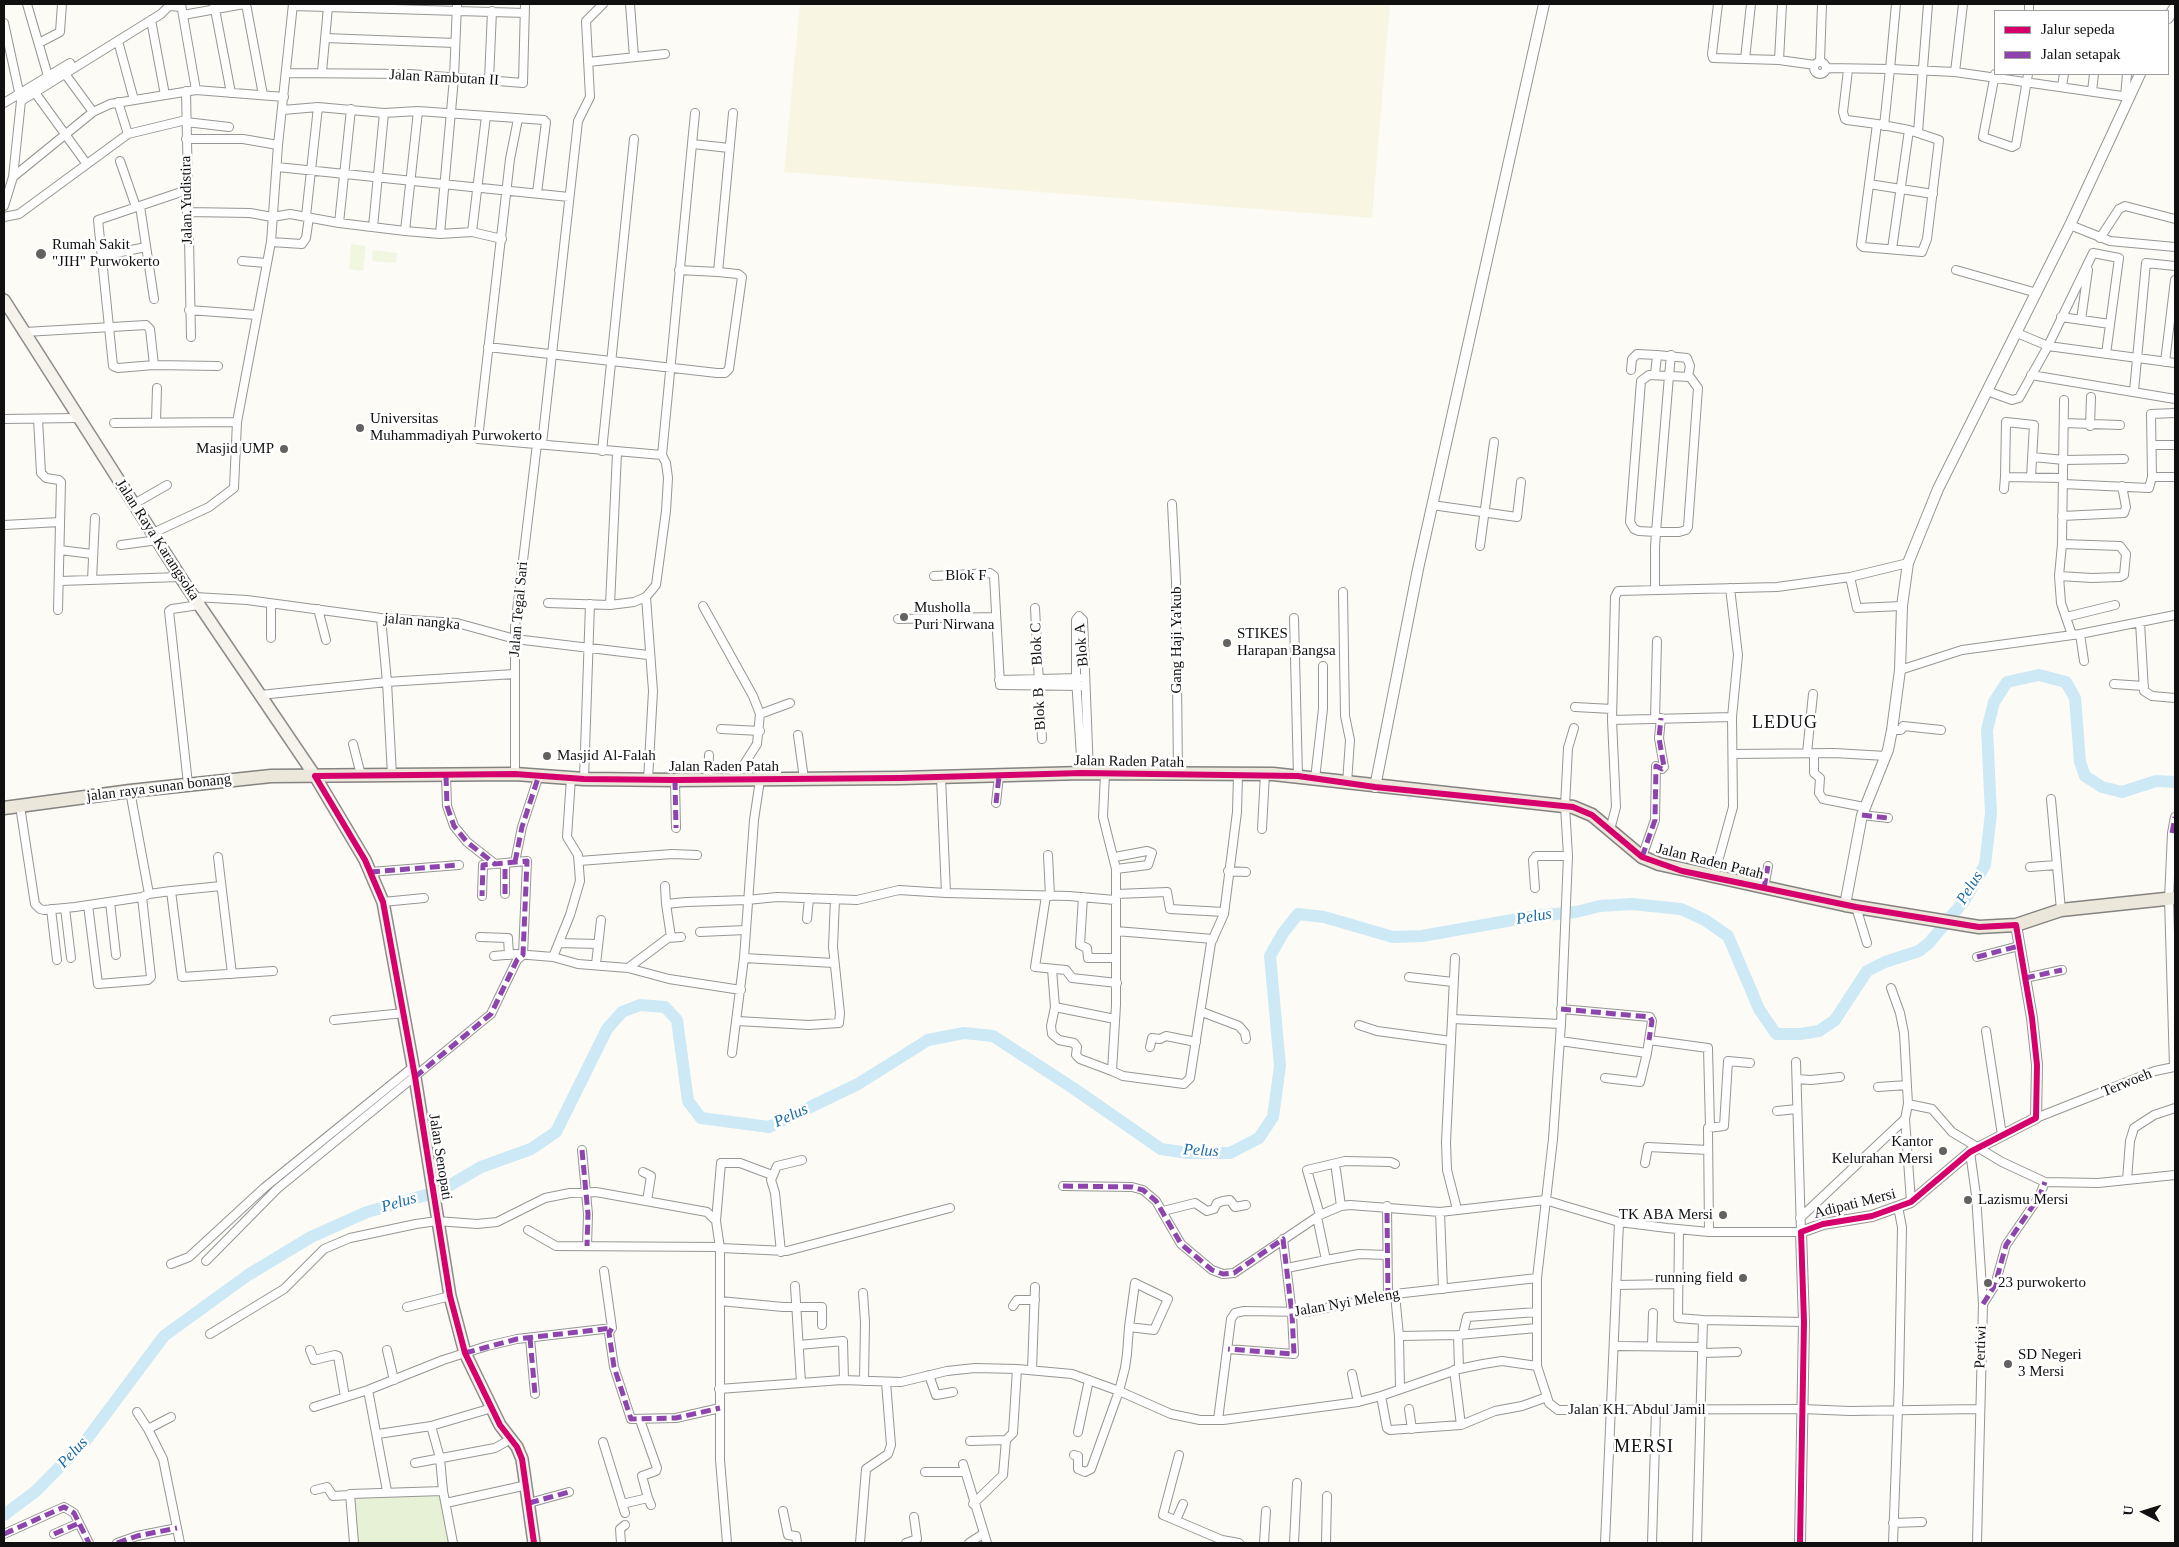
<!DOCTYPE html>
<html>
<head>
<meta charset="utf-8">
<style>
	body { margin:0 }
	#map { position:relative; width:2179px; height:1547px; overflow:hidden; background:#fcfbf6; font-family:Georgia,serif }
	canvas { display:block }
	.frame { position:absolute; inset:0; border:5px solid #101010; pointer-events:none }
	.legend { position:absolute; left:1994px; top:10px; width:175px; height:65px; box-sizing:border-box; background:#fff; border:1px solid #9f9f9f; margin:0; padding:6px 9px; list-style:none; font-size:15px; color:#101010 }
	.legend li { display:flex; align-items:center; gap:10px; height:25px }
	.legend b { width:25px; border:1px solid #9f9f9f }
	.north { position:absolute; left:2119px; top:1487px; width:50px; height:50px; -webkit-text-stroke:4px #fff; paint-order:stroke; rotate:275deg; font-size:14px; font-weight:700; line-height:20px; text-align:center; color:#101010 }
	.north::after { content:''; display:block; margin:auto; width:18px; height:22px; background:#101010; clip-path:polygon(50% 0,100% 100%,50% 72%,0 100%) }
</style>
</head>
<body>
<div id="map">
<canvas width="2179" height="1547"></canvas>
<div class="frame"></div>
<ul class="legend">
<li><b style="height:6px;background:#d6006c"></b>Jalur sepeda</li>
<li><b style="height:6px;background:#8e44ad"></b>Jalan setapak</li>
</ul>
<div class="north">U</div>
</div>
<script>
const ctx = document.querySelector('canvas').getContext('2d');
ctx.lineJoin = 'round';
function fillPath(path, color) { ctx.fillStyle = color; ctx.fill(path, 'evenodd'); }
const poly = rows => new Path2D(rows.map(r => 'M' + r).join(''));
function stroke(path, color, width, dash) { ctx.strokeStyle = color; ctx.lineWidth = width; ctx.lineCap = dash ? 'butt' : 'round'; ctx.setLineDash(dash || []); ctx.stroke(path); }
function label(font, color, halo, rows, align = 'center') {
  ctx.font = font + ' Georgia,serif'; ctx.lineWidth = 5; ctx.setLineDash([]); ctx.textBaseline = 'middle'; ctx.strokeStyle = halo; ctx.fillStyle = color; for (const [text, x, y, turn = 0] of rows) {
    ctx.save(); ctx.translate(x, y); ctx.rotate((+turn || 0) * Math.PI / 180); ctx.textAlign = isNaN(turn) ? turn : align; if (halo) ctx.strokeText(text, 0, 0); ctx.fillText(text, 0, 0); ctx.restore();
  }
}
fillPath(poly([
	[800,4,1390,4,1372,218,784,172]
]), '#f8f6e3');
fillPath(poly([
	[442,1494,449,1543,350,1543,347,1507,350,1499]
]), '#e7f1d6');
fillPath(poly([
	[351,244,366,246,363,271,349,269],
	[373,250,397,253,396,263,372,261]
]), '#f0f6e0');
stroke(poly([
	[4,1515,36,1491,87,1439,164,1336,248,1275,311,1237,367,1212,440,1191,481,1167,531,1149,556,1132,607,1029,622,1012,640,1005,665,1007,677,1020,688,1101,701,1118,769,1127,858,1084,928,1040,964,1033,993,1036,1073,1088,1161,1149,1188,1153,1230,1153,1259,1138,1273,1117,1280,1066,1270,956,1283,933,1298,914,1324,917,1393,937,1422,936,1535,916,1576,912,1600,906,1632,904,1681,909,1705,920,1728,936,1759,1009,1776,1034,1800,1034,1819,1031,1835,1020,1867,971,1885,962,1919,951,1929,943,1964,901,1985,865,1991,813,1987,730,1994,702,2007,682,2039,675,2066,682,2075,698,2080,762,2085,776,2102,787,2122,792,2156,781,2175,782]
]), '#cce9f5', 12);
const minor = poly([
	[27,4,48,76],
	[181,4,196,90],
	[214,4,231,93],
	[246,4,263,95],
	[630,4,634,57],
	[1718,4,1712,54,1713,58,1779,60,1815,65],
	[1896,4,1890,69,1955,72,2129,97],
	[293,6,525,13],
	[2029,11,2029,4],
	[183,15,244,4],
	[151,20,165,95],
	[4,23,21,101,13,177,4,206],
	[325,38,455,43],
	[118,41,134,100],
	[39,43,60,32,62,4],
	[1745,59,1751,4],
	[1779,60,1782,4],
	'1814 68a6 6 0 1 1 12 0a6 6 0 1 1-12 0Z',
	[588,62,665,54],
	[1820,62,1822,4],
	[1826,68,1890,69,1884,126],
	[1848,70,1843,112,1845,119,1847,120,1877,124,1909,130,1939,140,1927,239,1922,252,1863,247,1861,245,1877,124],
	[63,71,93,112],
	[322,72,328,7],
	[1955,72,1963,4],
	[286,73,410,74,523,83,525,4],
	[1995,74,1983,137,2012,147,2016,145,2028,74],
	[489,80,492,11],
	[2062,86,2064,74],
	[186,91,191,337],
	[2092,91,2094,74],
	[36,94,86,163],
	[2125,97,2127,74],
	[21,101,161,14,169,6,181,7],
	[118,102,128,134],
	[4,103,70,63],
	[283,110,318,107,384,113,418,111,544,120,546,122,537,193],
	[518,119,510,159,478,439,662,455],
	[186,122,229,127],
	[1918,132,1928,4],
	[186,139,243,139,278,145],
	[693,144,729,148],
	[120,161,136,207],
	[277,167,569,197],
	[13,177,93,112,110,104,196,90,284,97],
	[1869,184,1933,194],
	[187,190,98,220,113,366,118,368,154,365,218,366],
	[140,206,154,299],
	[187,212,250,213,272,217,290,214,339,223,405,231,440,234,472,232,502,239],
	[306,216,318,107],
	[4,217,19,214,128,134,186,120],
	[339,223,351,109],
	[2070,225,2110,241,2175,247],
	[373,227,384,113],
	[405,231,418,111],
	[472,232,486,116],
	[440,234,454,78,457,4],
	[2100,238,2119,209,2125,206,2175,219],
	[271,242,302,244,306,238,309,217],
	[1892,249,1909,130],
	[101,256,146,247],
	[242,261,266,263],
	[679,270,718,272],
	[1956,270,2037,293],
	[189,310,257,315],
	[2061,317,2110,324],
	[2081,320,2088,270],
	[25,332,146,325,150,329,154,365],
	[2017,333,2048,346,2175,363],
	[488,347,717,373,725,373,729,369,742,277,738,274,718,272,733,113],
	[1657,355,1687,358,1690,366,1688,376],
	[2165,362,2175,280],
	[1631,370,1632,359,1637,354,1657,355,1655,375],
	[2031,375,2175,399],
	[1987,391,2012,400,2019,398,2048,346,2093,253,2119,258,2106,354],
	[2134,391,2146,263,2175,266],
	[2064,400,2062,544,2059,576,2061,603,2072,635],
	[4,419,77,418],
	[38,419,41,473,46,478,59,480,61,482,58,610],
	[156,422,157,388],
	[114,423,237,422],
	[2064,423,2120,425],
	[2090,426,2091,397],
	[542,444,578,121,590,97,586,21,603,4],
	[2152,445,2175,445],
	[602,451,634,139],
	[2033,457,2064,460,2124,459],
	[2031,477,2034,425,2006,422,2005,477,2063,478],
	[2152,477,2175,477],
	[2063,484,2149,488,2152,477,2151,414,2175,413],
	[2004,489,2005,477],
	[134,504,167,485],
	[1172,504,1176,581,1178,775],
	[1432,505,1517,517,1521,482],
	[2062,516,2124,513,2126,507,2122,486],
	[4,525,60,522],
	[153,533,209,507,234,488,237,422,271,242,278,145,293,4],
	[121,545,158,540],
	[1480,546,1494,442],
	[60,550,92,554],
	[934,576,990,573,994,576,1000,685,1082,686],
	[2059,576,2092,578,2120,577,2124,575,2126,554,2120,546,2062,544],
	[1850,577,1857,608,1902,606],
	[92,580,95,518],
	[60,581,180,577],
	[1655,590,1655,547,1656,532,1669,376,1690,377,1698,388,1688,527,1686,530,1679,532,1656,532,1639,531,1634,529,1630,522,1641,381,1649,375,1669,376,1671,355],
	[1343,592,1345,716,1350,740,1347,783],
	[195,597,247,600,381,618,457,623,515,639,648,655],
	[646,597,653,691,648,780],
	[548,603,610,605,634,602,646,597,656,585,666,511,668,478,666,463,662,455,695,113],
	[271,605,271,638],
	[610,605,617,453],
	[703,606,753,696,760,714,757,744,743,766,729,779],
	[1035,608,1042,739],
	[318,609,326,640],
	[2066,617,2115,605],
	[381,618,387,682,392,775],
	[1294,618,1298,776],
	[898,619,995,617],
	[2140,622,2144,691,2152,696,2175,698],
	[2080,634,2084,661],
	[1900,670,1962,650,2080,634,2175,615],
	[999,680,1079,678],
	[2114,684,2144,686],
	[260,695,387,682,514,674],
	[1575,707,1612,709],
	[760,714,790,703],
	[1655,719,1657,641],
	[1612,720,1732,717],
	[1574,728,1568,748,1565,806,1568,856,1561,1024,1553,1139,1537,1278,1537,1366,1549,1403,1558,1410,1802,1409,1850,1411,1979,1409],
	[721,729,760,731],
	[1892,730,1901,730,1903,726,1941,730],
	[798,735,804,779],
	[353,744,361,775],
	[1807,753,1813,694],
	[1733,754,1834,753,1886,756],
	[1814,754,1814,773,1820,778,1819,793,1823,799,1864,807],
	[1082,773,1076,678,1076,620,1079,616,1083,620,1089,773],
	[515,774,515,627,537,444],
	[1105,774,1103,817,1116,869,1116,1005,1112,1071,1123,1076,1184,1084,1190,1078,1211,943,1224,914,1237,812,1238,774],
	[446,776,447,806,454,826,467,842,495,864],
	[941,777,946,893],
	[584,779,590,604],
	[708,779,709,755],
	[1315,779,1323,709,1323,666],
	[675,780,676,828],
	[188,784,169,611,172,609,199,605],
	[2051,799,2061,910],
	[996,803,999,776],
	[20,806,35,904,40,909,44,910,75,907,142,897,149,894,130,791],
	[1862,815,1888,818],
	[1262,829,1265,774],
	[1610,830,1616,807,1612,720,1615,597,1618,591,1777,587,1850,577,1908,563],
	[1048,855,1050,896],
	[218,857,232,974],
	[1115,857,1147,851,1152,853,1148,865,1116,869],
	[1642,857,1655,820,1656,766,1662,769,1664,767,1659,738,1661,718],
	[579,861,672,854,697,855],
	[515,862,522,827,539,775],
	[2030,867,2056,865],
	[1228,871,1246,872],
	[370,872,459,865],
	[1714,876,1733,807,1732,717,1738,655,1730,588],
	[665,886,666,904],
	[1535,888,1533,860,1536,856,1568,856],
	[1764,888,1768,866],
	[171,891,221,886],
	[149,894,171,891,182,977,273,971],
	[505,894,505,865],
	[1116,894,1167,892,1170,909,1224,912],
	[1046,896,1035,967,1066,970,1072,978,1117,983],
	[1083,897,1080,945,1087,948,1088,958,1116,958],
	[110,902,116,955],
	[383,902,424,898],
	[88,905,98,984,148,980,151,977,142,897],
	[1856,907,1867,943],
	[65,908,71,958],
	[51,909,57,960],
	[807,919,809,898],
	[1116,931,1213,939],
	[700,932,746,930],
	[480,937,508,938,509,955],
	[671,937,666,904,686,902,747,900,777,897,857,900,899,890,946,893,1069,896,1115,900],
	[559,943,597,944],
	[494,956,516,954,553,957,578,964,628,968,669,979,741,990],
	[553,957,570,915,580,881,578,855,567,837,571,778],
	[1977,957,2019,946],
	[744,958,834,963],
	[1455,958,1446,1142,1447,1170,1457,1209],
	[596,964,601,920],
	[628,968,668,938,681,937],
	[1052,969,1055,1007,1051,1026,1052,1034,1059,1040,1074,1043,1077,1047,1076,1055,1080,1059,1112,1071],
	[1409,977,1453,982],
	[2025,978,2062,970],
	[1055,1007,1115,1019],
	[1561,1009,1650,1017,1652,1021,1647,1053],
	[1202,1012,1239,1026,1245,1033,1246,1039],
	[1452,1019,1561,1024],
	[334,1020,404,1013],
	[737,1021,809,1025,839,1023,840,1013,833,947,835,899],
	[1359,1025,1377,1031,1451,1041],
	[1986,1031,2002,1135],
	[1649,1040,1708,1048,1710,1127],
	[1560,1041,1647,1053,1640,1082,1605,1078],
	[1150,1047,1152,1038,1160,1039,1166,1036,1196,1042],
	[732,1053,744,958,754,820,760,780],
	[1797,1079,1811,1080,1840,1077],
	[1878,1087,1907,1085],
	[1908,1104,1932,1109,1952,1132,2002,1162,2045,1182,2098,1183,2175,1175],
	[1777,1111,1797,1109],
	[2036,1118,2155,1071,2174,1067,2169,899,2172,833,2175,817],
	[1905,1119,1911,1202],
	[582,1150,588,1214,587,1246],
	[1970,1152,1976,1195,1983,1304,1977,1543],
	[1645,1163,1648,1147,1708,1150],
	[1336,1170,1341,1206],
	[643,1172,651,1176,647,1201],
	[2127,1180,2130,1141,2134,1128,2154,1115,2175,1108],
	[1063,1186,1132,1187,1143,1190,1156,1201,1181,1244,1212,1270,1223,1274,1234,1273,1320,1215,1341,1206,1350,1205,1440,1212,1545,1200,1619,1222,1667,1228,1709,1232,1801,1232,1796,1062],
	[1387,1206,1388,1295],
	[1163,1211,1195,1203,1207,1211,1214,1209,1217,1203,1223,1201,1230,1200,1235,1207,1246,1205],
	[1440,1212,1443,1289],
	[1320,1215,1307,1170,1345,1161,1391,1162,1395,1164],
	[1317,1217,1326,1260,1359,1254,1387,1255],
	[1800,1218,1905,1119,1908,1104,1904,1033,1900,1013,1891,988],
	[716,1221,721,1163,740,1163,772,1175],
	[528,1230,556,1246,720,1247],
	[1679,1230,1678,1318,1703,1320,1804,1322],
	[1709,1232,1708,1128,1724,1126,1728,1061,1750,1063],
	[720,1248,787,1251,950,1208],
	[781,1252,775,1193,771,1180,777,1166,802,1160],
	[206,1261,277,1189,491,1014,517,960,523,955,527,861,483,865,482,896],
	[171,1264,189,1257,264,1188,413,1067],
	[1287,1268,1326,1260],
	[604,1271,612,1328],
	[1616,1285,1678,1284],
	[795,1286,801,1383],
	[863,1293,865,1322,864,1381],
	[1395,1294,1399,1336,1400,1389],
	[720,1301,783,1307,822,1307,822,1325],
	[1983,1304,1995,1285,2006,1245,2039,1197,2045,1182],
	[1013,1306,1017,1300,1035,1300],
	[407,1307,450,1296],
	[210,1334,284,1289,324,1249,350,1238,416,1224,437,1221,477,1224,497,1222,545,1198,570,1193,596,1192,707,1212,716,1221,720,1248,720,1460,727,1543],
	[1463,1334,1467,1317,1537,1312],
	[1458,1335,1459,1369],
	[1399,1336,1458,1335,1537,1328],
	[530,1338,535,1394],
	[799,1345,843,1341,844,1380],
	[1652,1345,1653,1313],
	[1618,1346,1702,1347],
	[1228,1349,1294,1354,1292,1314,1283,1239],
	[310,1350,314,1360,335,1355,338,1356,345,1397],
	[387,1350,394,1380],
	[1702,1353,1737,1352],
	[1032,1370,1035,1287],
	[1454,1370,1461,1425],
	[1352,1374,1358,1402],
	[929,1375,936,1395,953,1392],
	[719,1389,842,1380,901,1382,947,1371,975,1368,1017,1369,1072,1374,1119,1391,1171,1414,1200,1420,1223,1420,1358,1402,1381,1396,1459,1369,1483,1364,1502,1361,1537,1366],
	[368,1390,387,1491],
	[1381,1396,1387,1428,1390,1430,1461,1425,1495,1411,1522,1406,1547,1397],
	[314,1407,368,1390,443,1360,487,1346,517,1339,612,1328,609,1333,614,1367,631,1419,676,1418,720,1408],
	[1409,1409,1412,1429],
	[137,1412,148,1429,171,1417],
	[640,1420,657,1468,656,1471,642,1476,648,1498],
	[1218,1420,1231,1319,1235,1313,1244,1311,1306,1312,1395,1294,1537,1278],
	[431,1426,440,1458,443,1491],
	[148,1429,163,1459,180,1543],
	[1078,1432,1089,1380],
	[378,1434,431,1426,492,1408],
	[970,1441,1006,1440],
	[603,1442,625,1513],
	[1074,1455,1078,1456,1078,1469,1085,1472,1091,1469,1119,1391,1125,1368,1127,1354,1129,1327,1135,1283,1168,1299,1154,1330,1129,1327],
	[1179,1455,1163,1515,1222,1540,1239,1543],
	[415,1463,495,1448,511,1439],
	[963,1464,987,1543],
	[925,1472,964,1472],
	[315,1490,327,1487,333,1496,349,1495],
	[446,1503,527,1485],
	[529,1503,569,1492],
	[622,1504,648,1498,651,1505],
	[973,1504,1003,1475,1006,1440,1013,1433,1017,1369],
	[783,1511,788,1535,796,1536,797,1543],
	[1176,1520,1183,1504],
	[1893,1523,1922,1522],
	[4,1534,64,1507,74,1513,89,1543],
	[54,1534,79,1523],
	[117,1543,137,1536,177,1528],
	[354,1543,350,1494,443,1491,453,1543],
	[621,1543,620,1529,625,1525],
	[860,1543,866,1469,888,1454,891,1445,886,1382],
	[906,1543,917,1539,914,1517],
	[969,1543,983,1534],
	[1264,1543,1266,1511],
	[1294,1543,1297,1483],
	[1326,1543,1327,1496],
	[1605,1543,1619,1222],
	[1652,1543,1656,1410],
	[1697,1543,1703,1320],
	[1893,1543,1899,1382,1902,1227,1898,1207]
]);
const tertiary = poly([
	[2168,18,2175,7],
	[1375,787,1418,569,1544,4],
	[1845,905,1862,815,1888,750,1892,730,1900,670,1902,606,1908,563,1938,489,2070,225,2140,74],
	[1800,1543,1804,1322,1801,1232,1823,1224,1872,1216,1911,1202,1970,1152,2036,1118,2037,1065,2032,1018,2016,925]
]);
const secondary = poly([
	[4,300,183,581,315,776,365,860,383,902,415,1077,450,1296,465,1353,500,1425,517,1447,522,1459,534,1543]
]);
const primary = poly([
	[4,808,130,791,271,776,515,774,584,779,675,780,900,778,1082,773,1273,774,1573,807,1592,815,1642,857,1659,864,1845,905,1979,927,2016,925,2061,910,2175,898]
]);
stroke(minor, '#969694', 10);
stroke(tertiary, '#969694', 12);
stroke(secondary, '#8d8c8a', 14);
stroke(primary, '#848381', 15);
stroke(minor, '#fffefe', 8);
stroke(tertiary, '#fffefe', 10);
stroke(secondary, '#f5f3eb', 11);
stroke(primary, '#ece7db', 12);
stroke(poly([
	[446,776,447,806,454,826,467,842,495,864],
	[675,780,676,828],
	[996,803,999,776],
	[1862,815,1888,818],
	[2172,833,2175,817],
	[1642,857,1655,820,1656,766,1662,769,1664,767,1659,738,1661,718],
	[515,862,522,827,539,775],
	[370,872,459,865],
	[1764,888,1768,866],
	[505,894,505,865],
	[1977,957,2019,946],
	[2025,978,2062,970],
	[1561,1009,1650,1017,1652,1021,1649,1040],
	[415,1077,491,1014,517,960,523,955,527,861,483,865,482,896],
	[582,1150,588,1214,587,1246],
	[1063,1186,1132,1187,1143,1190,1156,1201,1181,1244,1212,1270,1223,1274,1234,1273,1283,1239,1292,1314,1294,1354,1228,1349],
	[1387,1213,1388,1295],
	[1983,1304,1995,1285,2006,1245,2039,1197,2045,1182],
	[530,1338,535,1394],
	[465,1353,517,1339,612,1328,609,1333,614,1367,631,1419,676,1418,720,1408],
	[529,1503,569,1492],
	[4,1534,64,1507,74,1513,89,1543],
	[54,1534,79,1523],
	[117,1543,137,1536,177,1528]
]), '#8e44ad', 5, [10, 5]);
stroke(poly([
	[315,776,515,774,584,779,675,780,900,778,1082,773,1298,776,1375,787,1573,807,1592,815,1642,857,1682,871,1856,907,1979,927,2016,925,2032,1018,2037,1065,2036,1118,1970,1152,1911,1202,1872,1216,1823,1224,1801,1232,1804,1322,1800,1543],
	[315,776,365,860,383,902,415,1077,450,1296,465,1353,500,1425,517,1447,522,1459,534,1543]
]), '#d6006c', 6);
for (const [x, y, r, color] of [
	[41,254,6,"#636260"],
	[360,428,5,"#636260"],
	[284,449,5,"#636260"],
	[904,617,5,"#636260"],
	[1227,643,5,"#636260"],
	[547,756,5,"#636260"],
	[1943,1151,5,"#636260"],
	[1968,1200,5,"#636260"],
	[1723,1215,5,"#636260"],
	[1743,1278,5,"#636260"],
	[1988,1283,5,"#636260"],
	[2008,1364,5,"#636260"]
]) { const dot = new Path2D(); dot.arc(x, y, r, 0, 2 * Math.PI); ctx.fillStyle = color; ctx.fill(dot); stroke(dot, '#fff', 2); }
label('15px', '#101010', '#fff', [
	["Jalan Rambutan II",444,78,3],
	["Jalan.Yudistira",187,200,-91],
	["Jalan Raya Karangsoka",157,540,57],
	["Blok F",966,576],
	["Jalan Tegal Sari",519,609,-85],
	["jalan nangka",422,622,5],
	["Gang Haji Ya'kub",1177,640,-90],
	["Blok C",1037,644,-92],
	["Blok A",1082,645,-95],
	["Blok B",1040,709,-93],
	["Jalan Raden Patah",1129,762,1],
	["Jalan Raden Patah",724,767],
	["jalan raya sunan bonang",159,788,-7],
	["Jalan Raden Patah",1710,862,14],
	["Terwoeh",2127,1083,-22],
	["Jalan Senopati",440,1157,81],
	["Adipati Mersi",1855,1204,-14],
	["Jalan Nyi Meleng",1347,1303,-10],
	["Pertiwi",1981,1347,-88],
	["Jalan KH. Abdul Jamil",1637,1410]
]);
label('15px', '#101010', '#fff', [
	["Rumah Sakit",52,245],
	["\"JIH\" Purwokerto",52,262],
	["Universitas",370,419],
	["Muhammadiyah Purwokerto",370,436],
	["Masjid UMP",274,449,"right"],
	["Musholla",914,608],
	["Puri Nirwana",914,625],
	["STIKES",1237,634],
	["Harapan Bangsa",1237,651],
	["Masjid Al-Falah",557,756],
	["Kantor",1933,1142,"right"],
	["Kelurahan Mersi",1933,1159,"right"],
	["Lazismu Mersi",1978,1200],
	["TK ABA Mersi",1713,1215,"right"],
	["running field",1733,1278,"right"],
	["23 purwokerto",1998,1283],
	["SD Negeri",2018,1355],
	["3 Mersi",2018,1372]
], 'left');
label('italic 16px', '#1a6ba1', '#fff', [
	["Pelus",1970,888,-58],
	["Pelus",1534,917,-9],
	["Pelus",791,1116,-25],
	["Pelus",1201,1151,3],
	["Pelus",399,1203,-16],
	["Pelus",73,1453,-47]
]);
ctx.letterSpacing = '1px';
label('18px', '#101010', '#fff', [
	["LEDUG",1785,723],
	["MERSI",1644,1447]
]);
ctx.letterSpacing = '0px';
</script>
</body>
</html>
